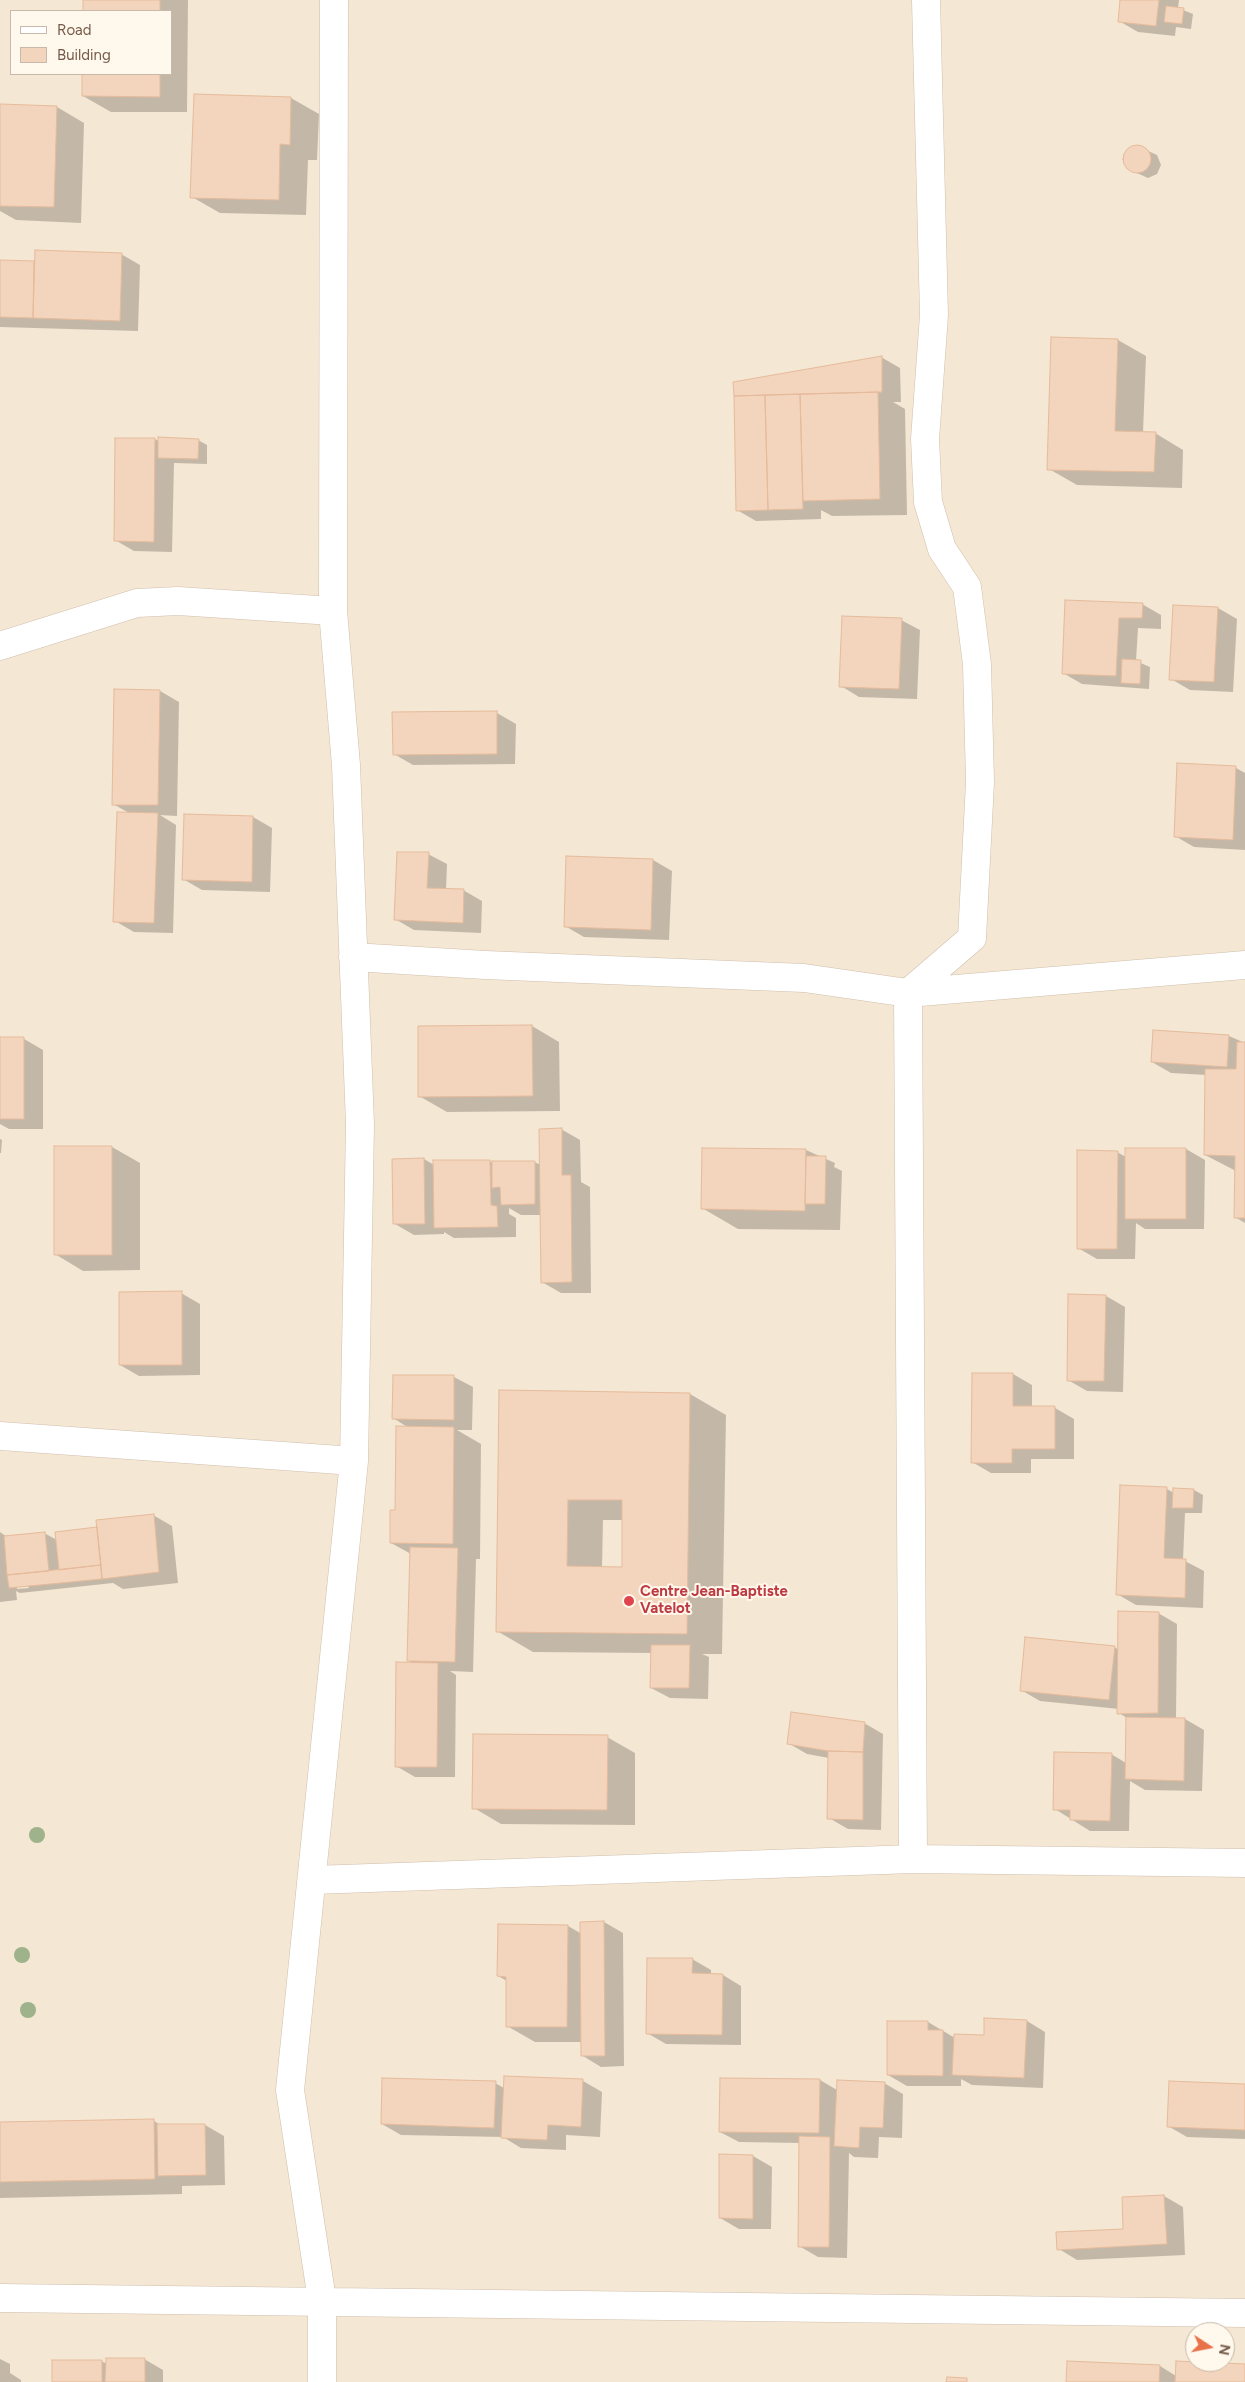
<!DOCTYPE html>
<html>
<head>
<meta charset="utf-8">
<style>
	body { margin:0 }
	#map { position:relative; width:1245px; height:2382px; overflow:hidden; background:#fdf4e5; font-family:Figtree,sans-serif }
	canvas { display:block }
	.legend { position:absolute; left:10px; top:10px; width:162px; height:65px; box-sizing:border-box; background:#fff8ec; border:1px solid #c8b9ab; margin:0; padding:6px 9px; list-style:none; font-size:15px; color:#765b4a }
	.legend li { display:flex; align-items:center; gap:10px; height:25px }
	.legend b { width:25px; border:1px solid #c8b9ab }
	.north { position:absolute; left:1185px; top:2322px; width:50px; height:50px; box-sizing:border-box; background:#fff8ec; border:1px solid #c8b9ab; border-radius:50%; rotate:101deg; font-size:14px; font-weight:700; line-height:20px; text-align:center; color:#765b4a }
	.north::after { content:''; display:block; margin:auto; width:18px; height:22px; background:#e87249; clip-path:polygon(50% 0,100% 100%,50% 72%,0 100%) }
</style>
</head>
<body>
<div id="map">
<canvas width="1245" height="2382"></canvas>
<ul class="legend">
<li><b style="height:6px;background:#fff"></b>Road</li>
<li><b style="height:14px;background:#f3d4bc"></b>Building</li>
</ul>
<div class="north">N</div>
</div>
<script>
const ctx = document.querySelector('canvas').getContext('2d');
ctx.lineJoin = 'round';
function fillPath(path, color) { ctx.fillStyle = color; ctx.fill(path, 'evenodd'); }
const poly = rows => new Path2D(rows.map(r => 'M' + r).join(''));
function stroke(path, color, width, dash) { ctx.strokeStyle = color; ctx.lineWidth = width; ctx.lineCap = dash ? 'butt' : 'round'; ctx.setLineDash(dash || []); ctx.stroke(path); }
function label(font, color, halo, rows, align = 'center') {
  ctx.font = font + ' Figtree,sans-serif'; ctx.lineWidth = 4; ctx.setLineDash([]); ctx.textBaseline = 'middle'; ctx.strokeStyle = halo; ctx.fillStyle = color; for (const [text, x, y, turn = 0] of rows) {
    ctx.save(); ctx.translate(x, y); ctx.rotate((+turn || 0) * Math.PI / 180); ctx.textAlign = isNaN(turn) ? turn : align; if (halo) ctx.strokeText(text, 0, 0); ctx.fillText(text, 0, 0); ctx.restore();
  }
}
fillPath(poly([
	[0,0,1245,0,1245,2382,0,2382],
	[11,11,171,11,171,74,11,74],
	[1195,2332,1225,2332,1225,2362,1195,2362]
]), '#f4e7d3');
fillPath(poly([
	[84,0,188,0,187,112,111,112,83,96,84,74,171,74,171,11,84,11],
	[1121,0,1179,0,1178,8,1193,14,1191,29,1176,27,1175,36,1138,32,1119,21],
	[196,95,291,98,319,114,317,160,308,160,306,215,220,213,192,197],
	[0,105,57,107,84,123,81,223,16,220,0,211],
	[1137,146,1157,155,1161,165,1157,174,1148,178,1128,169,1124,159,1128,150],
	[121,254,140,265,138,331,0,327,0,261,36,262],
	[1052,338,1118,340,1146,356,1143,433,1155,433,1183,450,1182,488,1077,485,1049,469],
	[881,357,900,368,901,402,893,402,905,409,907,515,832,516,821,510,821,519,756,521,737,510,735,383],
	[155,439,160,442,198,440,207,445,207,464,174,463,172,552,134,551,115,540],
	[1066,601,1142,604,1161,615,1161,629,1138,628,1136,661,1150,667,1149,689,1082,684,1063,673],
	[1218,608,1237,619,1233,692,1190,690,1171,679],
	[901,620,920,630,917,699,859,697,841,686],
	[115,690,160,691,179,702,177,816,160,815,176,825,173,933,134,932,115,921,129,813,113,804],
	[497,713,516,724,515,764,413,765,394,754],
	[1178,764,1236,768,1245,773,1245,850,1194,847,1175,836],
	[186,815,253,817,272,828,270,892,202,890,183,879],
	[428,854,447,864,446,890,463,890,482,901,481,933,414,930,395,919],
	[653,860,672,871,669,940,584,937,565,926],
	[532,1026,559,1042,560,1111,447,1112,419,1096],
	[1229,1036,1245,1043,1245,1223,1235,1217,1236,1171,1205,1155,1207,1075,1171,1073,1152,1062],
	[0,1039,24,1039,43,1050,43,1129,9,1129,0,1124],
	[561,1129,580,1140,581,1182,590,1187,591,1293,561,1293,542,1282,541,1215,521,1215,509,1208,509,1214,516,1218,516,1237,454,1238,444,1232,444,1234,414,1235,395,1224,424,1159,434,1165,490,1161,493,1164,534,1162,541,1165],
	[0,1139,2,1140,1,1153,0,1153],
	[112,1147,140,1163,140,1270,83,1271,55,1254],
	[1186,1149,1205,1160,1204,1229,1145,1229,1136,1223,1135,1259,1097,1259,1078,1248,1117,1152,1126,1157],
	[806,1150,835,1163,834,1167,842,1171,840,1230,738,1229,702,1208],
	[181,1293,200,1304,200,1375,139,1376,120,1365],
	[1106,1296,1125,1307,1123,1392,1087,1391,1068,1380],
	[1013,1374,1032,1385,1032,1408,1055,1408,1074,1419,1074,1459,1031,1459,1031,1473,991,1473,972,1462],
	[394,1376,454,1377,473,1387,472,1430,457,1430,481,1444,480,1559,476,1559,473,1672,450,1671,456,1675,455,1777,415,1777,396,1766,415,1664,408,1660,411,1554,391,1543,409,1428,393,1418],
	[501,1392,690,1394,726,1415,722,1654,702,1654,709,1657,708,1699,670,1698,651,1688,652,1653,533,1652,497,1631],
	[603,1520,623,1520,623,1568,602,1568],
	[1167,1489,1174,1493,1194,1490,1203,1495,1202,1513,1185,1513,1183,1560,1204,1571,1203,1608,1136,1605,1117,1594],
	[153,1515,172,1526,178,1583,123,1589,113,1583,20,1593,16,1591,17,1600,0,1602,0,1532,7,1537,44,1533,57,1540],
	[27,1585,29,1588,17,1589,17,1586],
	[1158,1613,1177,1624,1176,1719,1185,1719,1204,1730,1202,1791,1145,1790,1130,1781,1129,1831,1090,1831,1055,1809,1111,1754,1126,1763,1127,1718,1119,1713,1119,1709,1040,1701,1021,1690,1114,1647,1119,1650],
	[864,1723,883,1734,881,1830,848,1829,829,1818,829,1758,807,1754,788,1743],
	[607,1737,635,1753,635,1825,501,1824,474,1808],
	[604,1922,623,1933,624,2066,601,2067,583,2056,582,2042,535,2042,507,2026,507,1981,498,1976,499,1926,568,1926,582,1934,582,1923],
	[692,1959,711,1970,711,1975,723,1975,741,1986,741,2045,666,2044,647,2033],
	[1027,2021,1045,2032,1043,2088,972,2085,961,2079,961,2086,907,2086,888,2075,928,2022,955,2038,985,2036],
	[721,2079,820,2080,837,2090,884,2083,903,2094,902,2138,879,2137,878,2158,854,2157,849,2153,847,2258,818,2257,799,2246,800,2143,739,2142,720,2132],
	[583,2081,602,2092,600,2137,566,2135,566,2150,521,2148,503,2137,401,2135,382,2124,495,2083,504,2088],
	[1245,2086,1245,2139,1187,2137,1168,2126],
	[154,2121,162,2126,205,2125,224,2136,225,2185,182,2186,182,2194,0,2198,0,2124],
	[721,2156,753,2156,772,2167,771,2229,739,2229,720,2218],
	[1164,2196,1183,2207,1185,2255,1077,2260,1059,2249,1124,2230,1123,2198],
	[0,2359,10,2364,10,2373,21,2380,21,2382,0,2382],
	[144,2359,163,2370,163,2382,53,2382,101,2361,107,2364],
	[1160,2366,1176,2376,1245,2366,1245,2382,1067,2382]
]), '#0003');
const building = poly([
	[83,0,160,0,160,11,83,11,83,0],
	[1120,0,1159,0,1156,26,1118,22,1120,0],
	[1166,6,1184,8,1182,24,1164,22,1166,6],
	[82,74,160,74,160,97,82,96,82,74],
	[194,94,291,97,290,145,280,144,279,200,190,198,194,94],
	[0,104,57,106,54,207,0,206,0,104],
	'1123 159a14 14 0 1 1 28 0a14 14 0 1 1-28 0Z',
	[35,250,122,253,120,321,33,318,35,250],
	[0,260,34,261,33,318,0,317,0,260],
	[1051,337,1118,339,1115,431,1156,432,1154,472,1047,470,1051,337],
	[882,356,882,392,734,396,733,382,882,356],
	[878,392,880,499,803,501,800,394,878,392],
	[800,394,803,509,768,510,765,395,800,394],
	[765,395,768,510,736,511,734,396,765,395],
	[158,437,199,439,198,459,158,458,158,437],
	[115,438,155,438,154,542,114,541,115,438],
	[1065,600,1143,603,1142,618,1119,618,1116,676,1062,674,1065,600],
	[1173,605,1218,607,1214,682,1169,680,1173,605],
	[842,616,902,618,899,689,839,687,842,616],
	[1122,659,1141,660,1140,684,1121,683,1122,659],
	[114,689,160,690,158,805,112,805,114,689],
	[497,711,497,754,393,755,392,712,497,711],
	[1177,763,1236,766,1233,840,1174,837,1177,763],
	[117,812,158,813,154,923,113,922,117,812],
	[184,814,253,816,252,882,182,880,184,814],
	[397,852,429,852,427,888,464,889,463,923,394,920,397,852],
	[566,856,653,859,651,930,564,927,566,856],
	[532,1025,533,1096,418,1097,418,1026,532,1025],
	[1153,1030,1229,1035,1227,1067,1151,1062,1153,1030],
	[0,1037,24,1037,24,1119,0,1119,0,1037],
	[1237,1042,1245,1042,1245,1218,1234,1218,1235,1156,1204,1155,1205,1069,1236,1069,1237,1042],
	[562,1128,562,1175,571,1175,572,1282,541,1283,539,1129,562,1128],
	[54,1146,112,1146,112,1255,54,1255,54,1146],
	[702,1148,806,1149,805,1211,701,1209,702,1148],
	[1125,1148,1186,1148,1186,1219,1125,1219,1125,1148],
	[1077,1150,1118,1151,1117,1249,1077,1249,1077,1150],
	[806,1156,826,1156,825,1204,805,1204,806,1156],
	[424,1158,425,1224,393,1224,392,1159,424,1158],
	[433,1160,490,1160,491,1205,497,1206,498,1227,434,1228,433,1160],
	[492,1161,535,1161,535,1204,501,1205,500,1187,492,1188,492,1161],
	[182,1291,182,1365,119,1365,119,1292,182,1291],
	[1068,1294,1106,1295,1104,1381,1067,1381,1068,1294],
	[972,1373,1013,1373,1013,1406,1055,1406,1055,1449,1012,1449,1012,1463,971,1463,972,1373],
	[393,1375,454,1375,454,1420,392,1419,393,1375],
	[499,1390,690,1393,687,1634,496,1632,499,1390],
	[568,1500,622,1500,622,1567,567,1566,568,1500],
	[396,1426,454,1427,453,1544,390,1543,390,1510,395,1510,396,1426],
	[1120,1485,1167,1487,1164,1558,1186,1559,1185,1598,1116,1595,1120,1485],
	[1173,1488,1194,1489,1193,1508,1172,1508,1173,1488],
	[154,1514,159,1572,102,1579,96,1520,154,1514],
	[97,1527,101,1565,59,1570,55,1532,97,1527],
	[45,1532,49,1571,7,1575,4,1536,45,1532],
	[410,1547,458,1548,455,1662,407,1661,410,1547],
	[101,1565,102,1579,9,1588,7,1575,101,1565],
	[1118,1611,1159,1612,1158,1713,1117,1714,1118,1611],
	[1025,1637,1115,1646,1109,1700,1020,1691,1025,1637],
	[651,1645,690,1645,689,1688,650,1688,651,1645],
	[396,1662,438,1663,437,1767,395,1767,396,1662],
	[791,1712,865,1722,863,1752,828,1751,787,1744,791,1712],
	[1126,1717,1185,1718,1184,1781,1125,1779,1126,1717],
	[473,1734,608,1735,607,1810,472,1809,473,1734],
	[828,1751,863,1752,863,1820,827,1819,828,1751],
	[1054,1752,1112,1753,1110,1821,1070,1820,1070,1810,1053,1810,1054,1752],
	[604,1921,605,2056,581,2056,580,1922,604,1921],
	[498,1924,568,1925,567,2027,506,2027,506,1977,497,1976,498,1924],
	[647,1958,693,1958,692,1973,723,1974,722,2035,646,2034,647,1958],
	[984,2018,1027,2020,1024,2078,952,2075,954,2034,984,2035,984,2018],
	[887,2021,928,2021,928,2030,943,2030,943,2076,887,2075,887,2021],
	[504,2076,583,2079,581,2127,548,2125,547,2140,501,2138,504,2076],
	[382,2078,496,2081,494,2128,381,2124,382,2078],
	[720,2078,820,2079,819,2133,719,2132,720,2078],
	[837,2080,885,2082,883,2128,860,2127,859,2148,834,2146,837,2080],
	[1169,2081,1245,2084,1245,2130,1167,2127,1169,2081],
	[154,2119,155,2179,0,2182,0,2122,154,2119],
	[157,2124,205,2124,206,2175,158,2176,157,2124],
	[799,2136,830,2137,829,2247,798,2247,799,2136],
	[719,2154,753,2155,753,2219,719,2218,719,2154],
	[1164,2195,1167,2244,1057,2250,1056,2232,1123,2229,1122,2197,1164,2195],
	[106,2358,145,2358,145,2382,105,2382,106,2358],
	[52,2360,102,2360,102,2382,52,2382,52,2360],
	[1067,2361,1160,2365,1159,2382,1066,2382,1067,2361],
	[1176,2361,1245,2364,1245,2382,1175,2382,1176,2361],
	[947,2377,967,2378,967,2382,946,2382,947,2377]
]);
fillPath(building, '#f3d4bc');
stroke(building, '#e6bb9c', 1);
const street = poly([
	[0,646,137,603,178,601,333,611],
	[353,957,485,965,804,978,908,993,1245,965],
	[0,1436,354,1461],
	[913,1859,908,993,972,938,980,782,977,664,967,587,942,549,928,502,925,439,934,315,926,0],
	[313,1880,913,1859,1245,1863],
	[0,2298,1245,2313],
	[322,2382,322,2300,290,2090,354,1461,360,1124,346,765,333,611,334,0]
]);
stroke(street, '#d1bfae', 29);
stroke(street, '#fff', 28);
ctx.fillStyle = '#9eb28b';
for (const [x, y] of [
	[37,1835],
	[22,1955],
	[28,2010]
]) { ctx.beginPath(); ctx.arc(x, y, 8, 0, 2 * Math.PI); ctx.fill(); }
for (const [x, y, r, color] of [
	[629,1601,6,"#e0444e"]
]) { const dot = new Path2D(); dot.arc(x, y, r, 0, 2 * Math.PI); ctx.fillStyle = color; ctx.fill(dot); stroke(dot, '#fff8ec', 2); }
label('bold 15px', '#be3a42', '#fff8ec', [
	["Centre Jean-Baptiste",640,1592],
	["Vatelot",640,1609]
], 'left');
</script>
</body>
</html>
